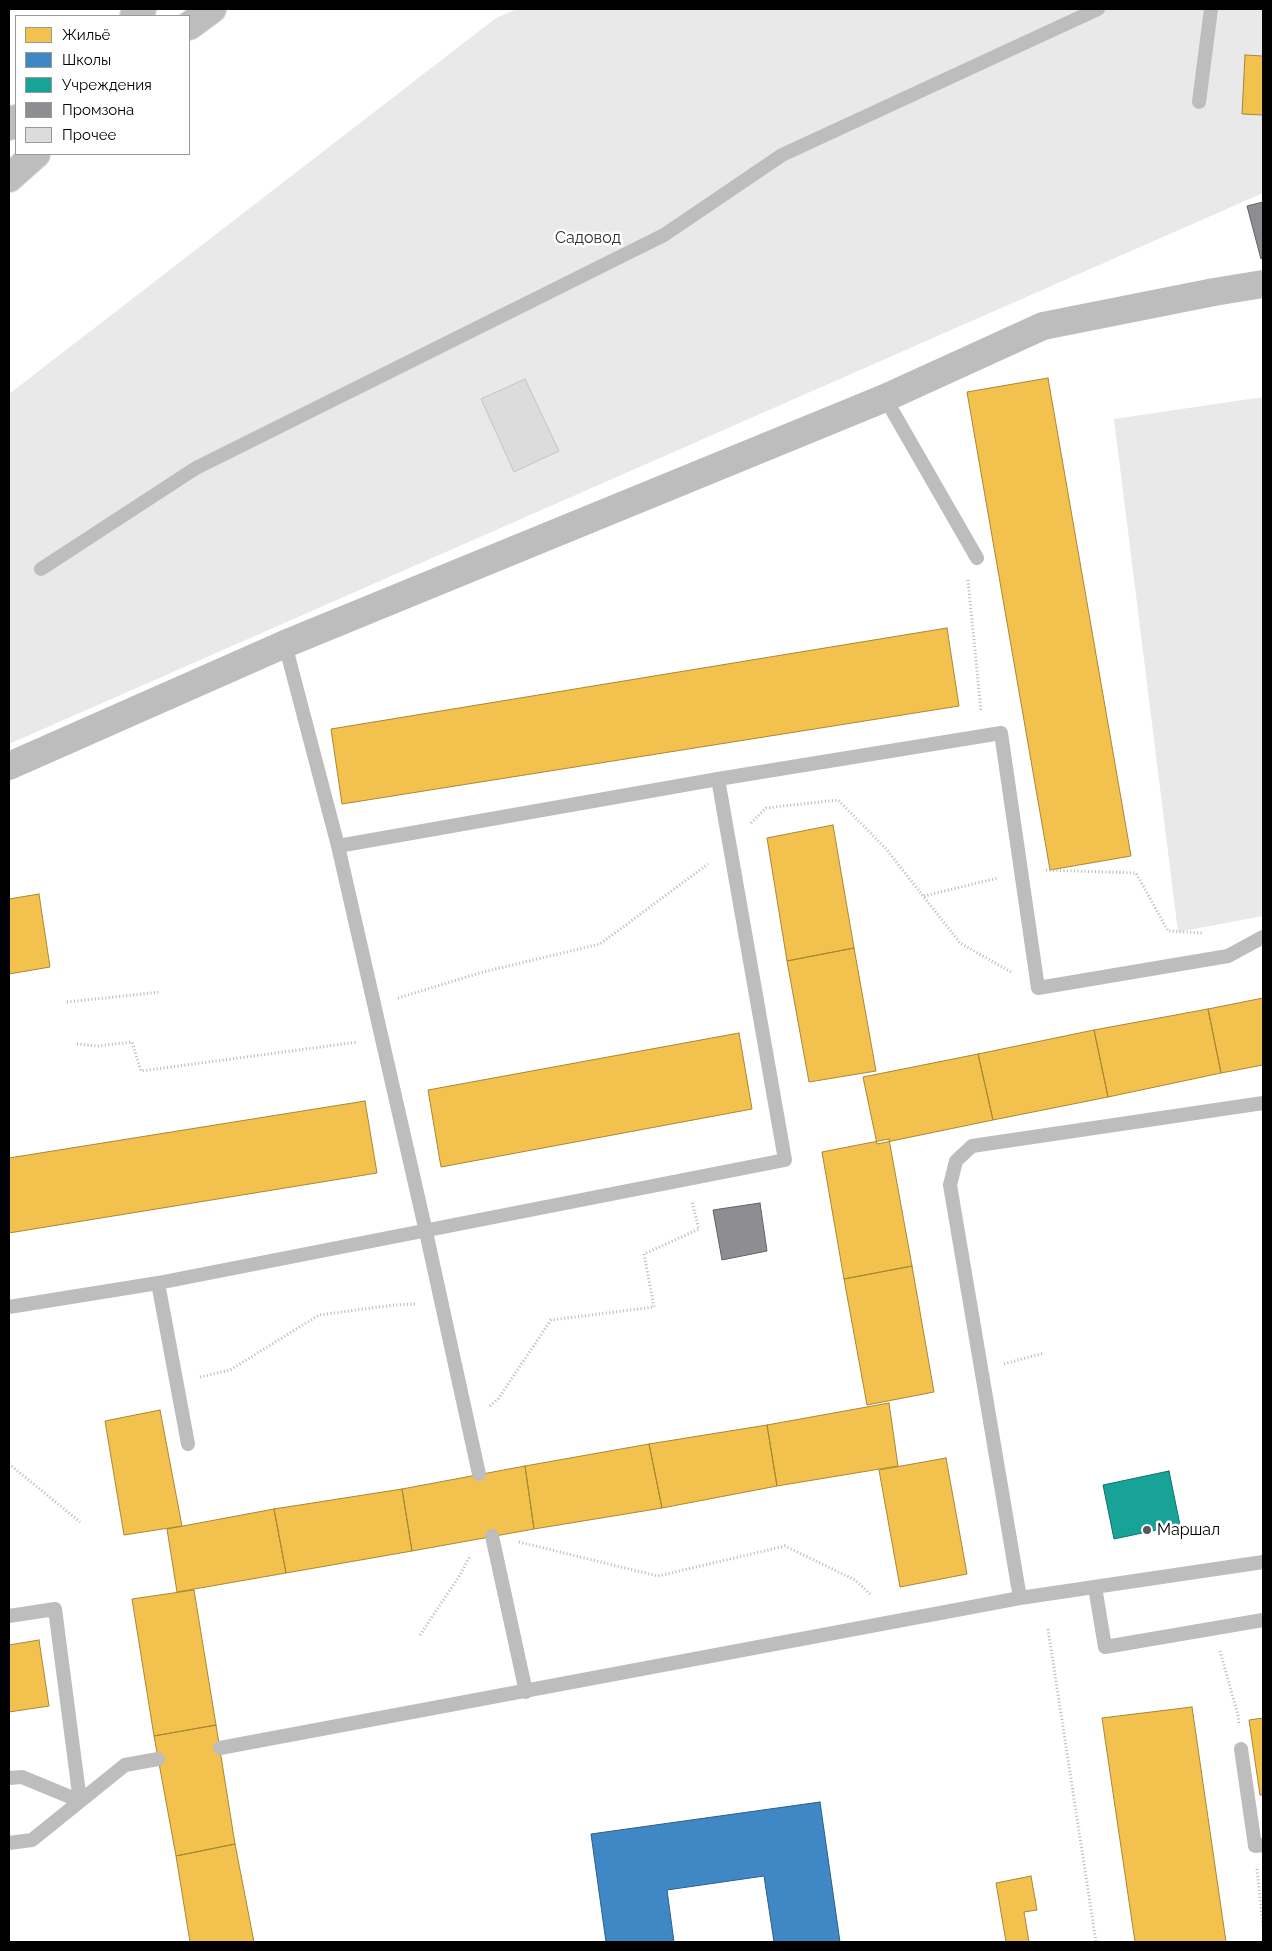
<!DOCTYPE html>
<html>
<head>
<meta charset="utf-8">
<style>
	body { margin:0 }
	#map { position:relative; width:1272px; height:1951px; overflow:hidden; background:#fff; font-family:Raleway,sans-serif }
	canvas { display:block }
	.frame { position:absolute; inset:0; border:10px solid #000; pointer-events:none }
	.legend { position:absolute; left:15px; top:15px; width:175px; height:140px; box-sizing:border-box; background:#fff; border:1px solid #999; margin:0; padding:6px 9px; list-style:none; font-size:15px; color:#000 }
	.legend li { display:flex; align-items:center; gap:10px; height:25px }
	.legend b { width:25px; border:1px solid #999 }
</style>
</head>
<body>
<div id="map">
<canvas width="1272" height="1951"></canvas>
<div class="frame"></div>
<ul class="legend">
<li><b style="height:14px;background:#f2c14e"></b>Жильё</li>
<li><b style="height:14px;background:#3f88c5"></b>Школы</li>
<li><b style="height:14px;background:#17a398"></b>Учреждения</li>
<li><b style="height:14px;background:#8d8d92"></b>Промзона</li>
<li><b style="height:14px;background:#dcdcdc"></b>Прочее</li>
</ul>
</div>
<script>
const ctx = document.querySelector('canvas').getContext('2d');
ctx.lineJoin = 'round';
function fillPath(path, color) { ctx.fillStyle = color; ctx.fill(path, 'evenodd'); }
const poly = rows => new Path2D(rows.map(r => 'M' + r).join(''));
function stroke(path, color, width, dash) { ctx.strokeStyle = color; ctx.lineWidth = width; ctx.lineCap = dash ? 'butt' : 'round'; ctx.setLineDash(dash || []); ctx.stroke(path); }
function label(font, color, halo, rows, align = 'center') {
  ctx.font = font + ' Raleway,sans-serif'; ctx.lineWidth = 5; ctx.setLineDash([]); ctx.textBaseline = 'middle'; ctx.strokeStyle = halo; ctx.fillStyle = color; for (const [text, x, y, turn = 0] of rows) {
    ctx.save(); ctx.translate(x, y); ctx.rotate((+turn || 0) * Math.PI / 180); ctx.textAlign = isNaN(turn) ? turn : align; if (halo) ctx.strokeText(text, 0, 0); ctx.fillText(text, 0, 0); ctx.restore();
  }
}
fillPath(poly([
	[517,9,1263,9,1263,193,9,744,9,394,496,18],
	[1263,397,1263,916,1178,932,1114,419]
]), '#e9e9e9');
const homes = poly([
	[1245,55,1263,56,1263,115,1242,114,1245,55],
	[1048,378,1131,856,1050,870,967,392,1048,378],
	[947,628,959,706,342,804,331,729,947,628],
	[833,825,854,948,787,961,767,838,833,825],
	[39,894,50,967,9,974,9,899,39,894],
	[854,948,876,1071,809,1082,787,961,854,948],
	[1263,998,1263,1065,1221,1073,1208,1009,1263,998],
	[1208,1009,1221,1073,1108,1097,1094,1030,1208,1009],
	[1094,1030,1108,1097,993,1120,978,1054,1094,1030],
	[739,1033,752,1109,441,1167,428,1090,739,1033],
	[978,1054,993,1120,877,1144,863,1077,978,1054],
	[365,1101,377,1173,9,1233,9,1158,365,1101],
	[889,1139,912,1266,844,1279,822,1152,889,1139],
	[912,1266,934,1392,867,1405,844,1279,912,1266],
	[889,1403,898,1466,777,1486,767,1425,889,1403],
	[160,1410,182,1526,124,1535,105,1421,160,1410],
	[767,1425,777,1486,662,1508,649,1444,767,1425],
	[649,1444,662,1508,534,1529,525,1466,649,1444],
	[946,1458,967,1574,900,1587,879,1470,946,1458],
	[525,1466,534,1529,412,1551,402,1489,525,1466],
	[402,1489,412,1551,286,1573,274,1509,402,1489],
	[274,1509,286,1573,177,1592,167,1529,274,1509],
	[194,1590,216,1725,154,1736,132,1599,194,1590],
	[39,1640,49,1706,9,1712,9,1645,39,1640],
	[1192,1707,1226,1942,1135,1942,1102,1718,1192,1707],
	[1263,1718,1263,1795,1260,1795,1249,1720,1263,1718],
	[216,1725,235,1844,176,1856,154,1736,216,1725],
	[235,1844,254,1942,190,1942,176,1856,235,1844],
	[1031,1876,1037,1910,1024,1912,1029,1942,1006,1942,996,1883,1031,1876]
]);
fillPath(homes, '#f2c14e');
stroke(homes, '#a98737', 1);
const schools = poly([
	[820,1802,840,1942,774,1942,764,1876,667,1890,674,1942,606,1942,591,1834,820,1802]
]);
fillPath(schools, '#3f88c5');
stroke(schools, '#2c5f8a', 1);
const public = poly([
	[1169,1471,1180,1525,1114,1539,1103,1485,1169,1471]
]);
fillPath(public, '#17a398');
stroke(public, '#10726a', 1);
const industry = poly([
	[1263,202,1263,258,1261,259,1247,206,1263,202],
	[760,1203,767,1251,722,1260,713,1210,760,1203]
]);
fillPath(industry, '#8d8d92');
stroke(industry, '#636366', 1);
const building = poly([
	[525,379,559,451,514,472,481,399,525,379]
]);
fillPath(building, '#dcdcdc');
stroke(building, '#c4c4c4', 1);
const primary = poly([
	[134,16,142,9],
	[189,26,212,9],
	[9,126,16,119],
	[9,178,36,154]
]);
stroke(primary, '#dbdbdb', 30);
stroke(poly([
	[968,580,981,711],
	[751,823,766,808,838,800,887,850,960,943,1011,972],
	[1046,870,1136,873,1168,931,1203,933],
	[924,896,998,878],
	[398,998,483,972,600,944,708,864],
	[67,1002,160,992],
	[77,1044,97,1046,132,1042,141,1071,358,1042],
	[1004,1364,1044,1353],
	[200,1377,230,1370,319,1315,394,1305,416,1304],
	[490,1406,498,1399,551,1320,654,1307,644,1254,699,1229,692,1202],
	[9,1464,80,1522],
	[519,1542,658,1576,785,1546,855,1580,870,1594],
	[1048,1629,1096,1942],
	[420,1635,460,1575,470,1556],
	[1220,1651,1238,1715,1239,1725],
	[1257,1869,1263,1926]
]), '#b8b8b8', 3, [1, 2.5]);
stroke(poly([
	[1199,102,1211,9],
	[885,398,977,558],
	[41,569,196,468,664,235,782,155,1098,9],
	[285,644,338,846,426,1232,479,1474],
	[338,846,718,779,1001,733,1038,988,1228,956,1263,937],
	[9,1307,158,1283],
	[188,1444,158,1283,785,1160,718,779],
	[492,1536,526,1692],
	[1095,1587,1105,1647,1263,1620],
	[1020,1598,950,1185,956,1161,972,1146,1263,1103],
	[9,1616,55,1609,80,1801],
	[220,1748,1020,1598,1263,1562],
	[1241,1749,1255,1846,1263,1845],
	[9,1778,22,1777,80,1801],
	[9,1843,32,1840,125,1765,158,1759]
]), '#bdbdbd', 14);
stroke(poly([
	[9,766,285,644,885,398,1043,326,1214,292,1263,284]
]), '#bdbdbd', 28);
stroke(primary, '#bdbdbd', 28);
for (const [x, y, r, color] of [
	[1147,1530,5,"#595959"]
]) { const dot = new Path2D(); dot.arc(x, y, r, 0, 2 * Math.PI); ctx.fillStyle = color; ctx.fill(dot); stroke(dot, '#fff', 2); }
label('16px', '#2e2e2e', '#fff', [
	["Садовод",588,238]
]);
label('16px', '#000', '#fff', [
	["Маршал",1157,1530]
], 'left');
</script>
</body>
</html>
